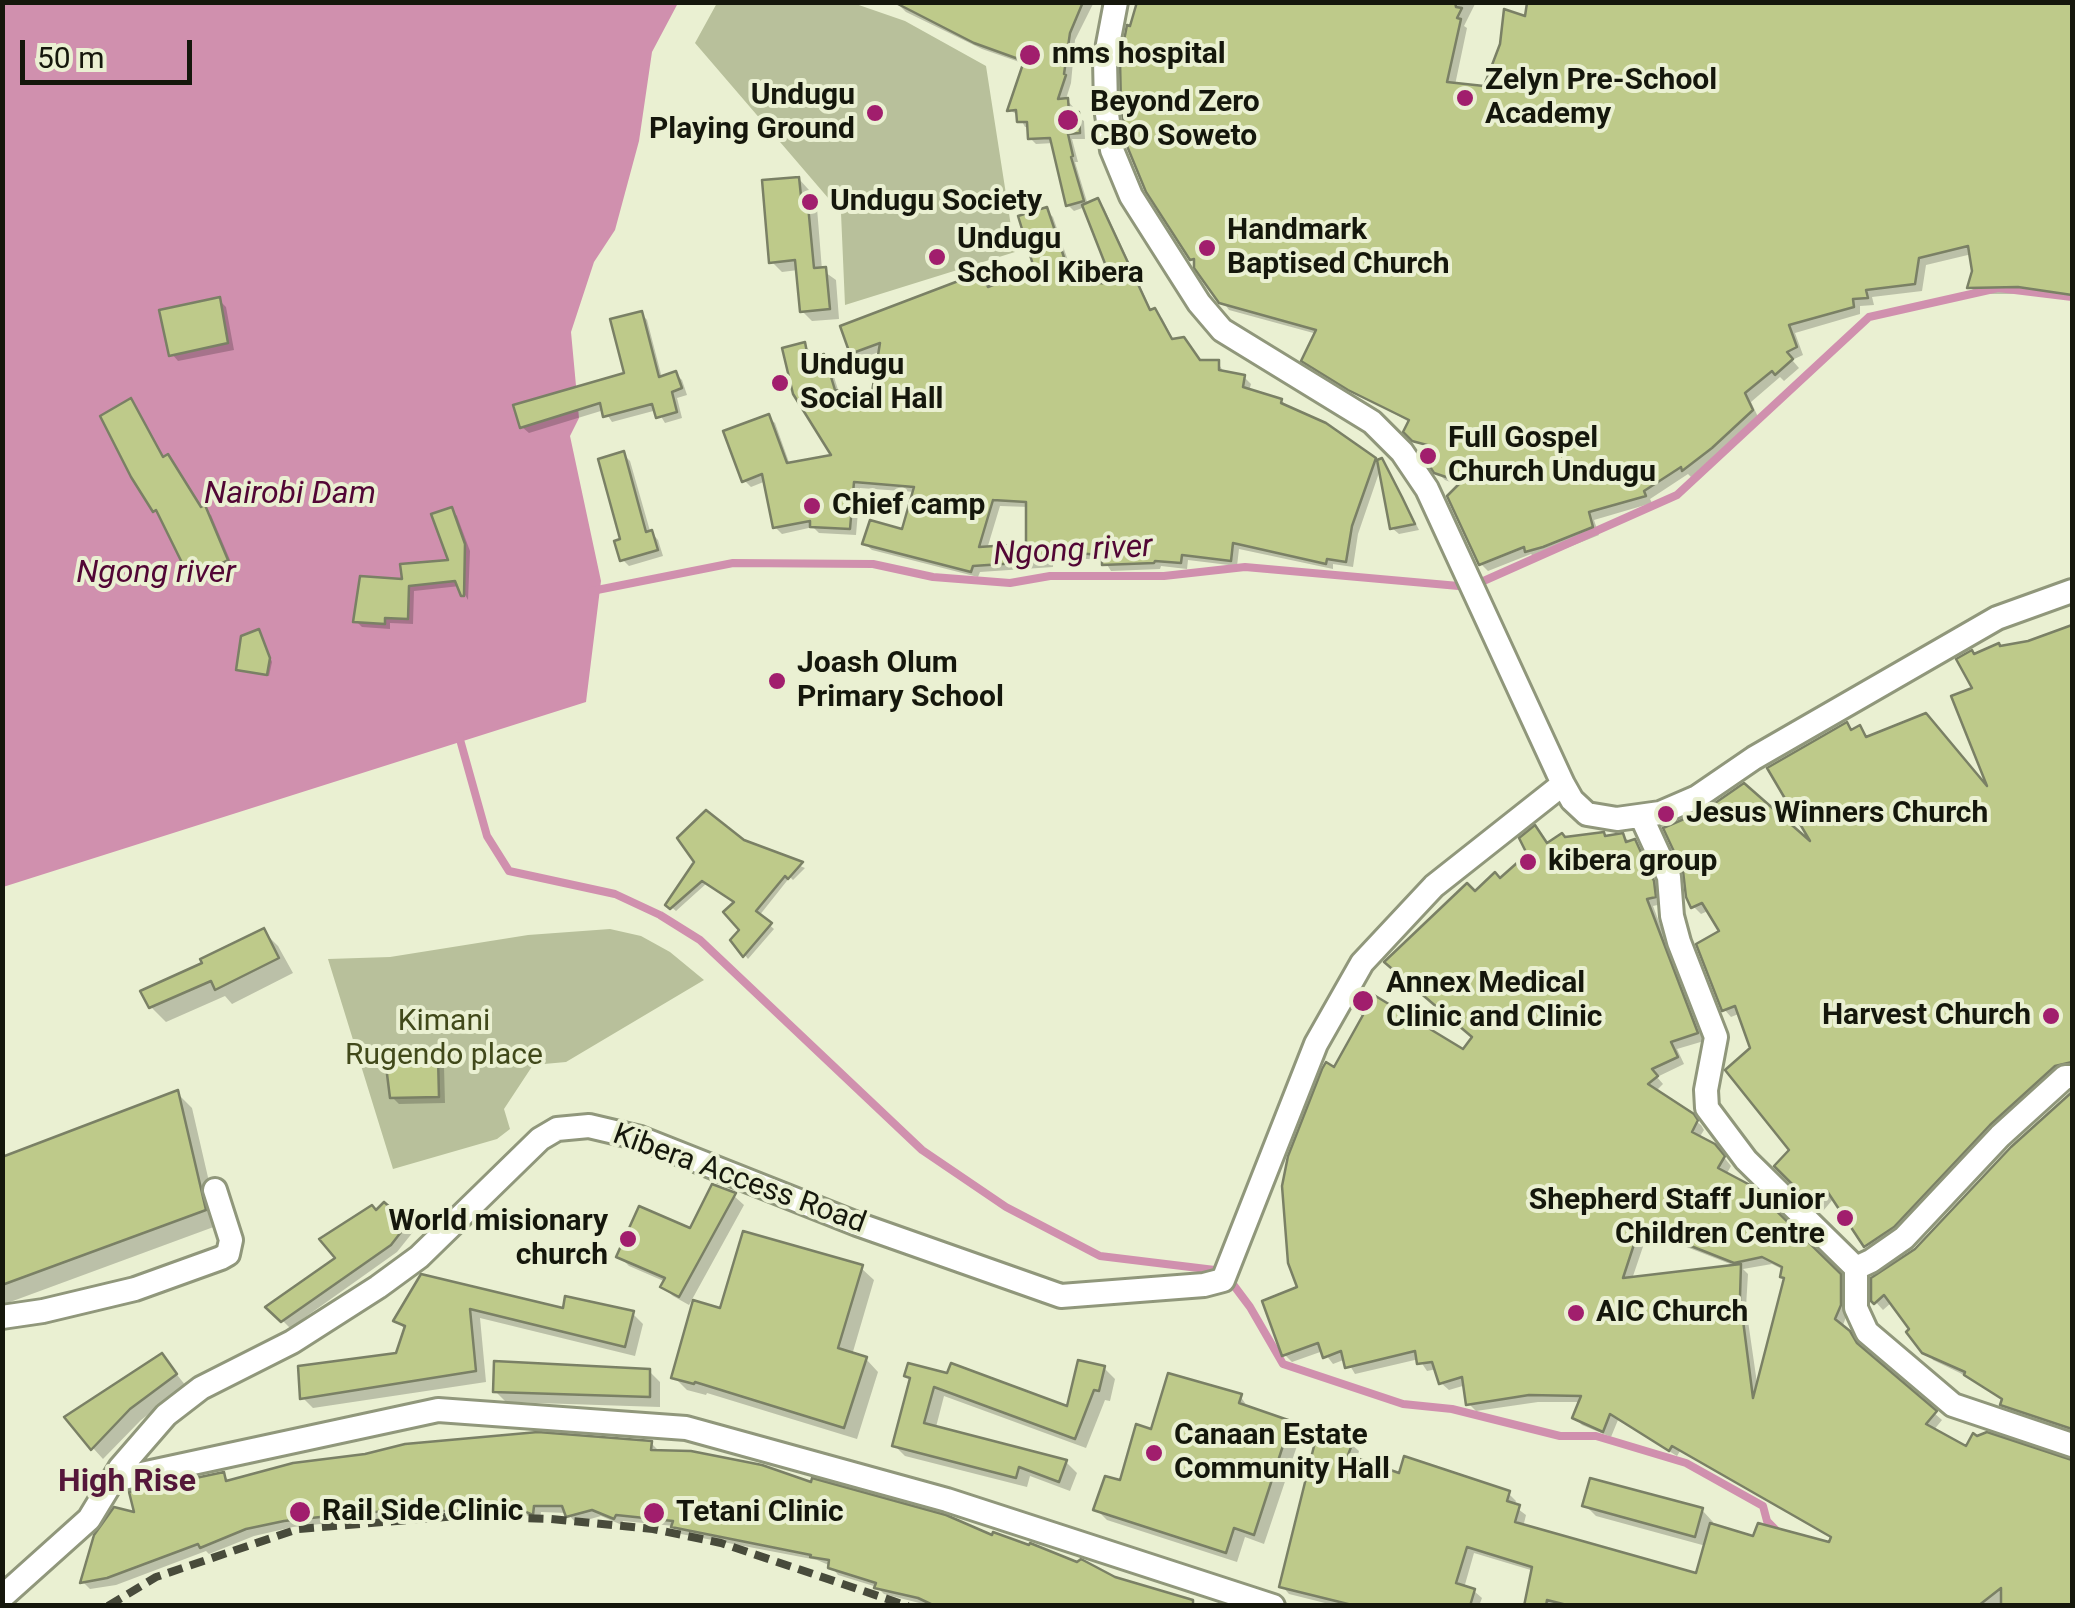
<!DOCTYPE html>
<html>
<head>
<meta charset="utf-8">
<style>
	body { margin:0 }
	#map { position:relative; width:2075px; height:1608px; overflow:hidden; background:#eaf0d2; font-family:Roboto,sans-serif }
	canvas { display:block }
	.frame { position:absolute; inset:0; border:5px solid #15170c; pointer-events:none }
	.scale { position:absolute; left:20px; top:40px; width:172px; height:45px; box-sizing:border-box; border:5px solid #15170c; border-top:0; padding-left:12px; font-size:30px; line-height:35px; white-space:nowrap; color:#15170c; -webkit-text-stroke:8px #eaf0d2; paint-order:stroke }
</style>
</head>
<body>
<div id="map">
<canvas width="2075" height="1608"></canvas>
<div class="frame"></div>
<div class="scale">50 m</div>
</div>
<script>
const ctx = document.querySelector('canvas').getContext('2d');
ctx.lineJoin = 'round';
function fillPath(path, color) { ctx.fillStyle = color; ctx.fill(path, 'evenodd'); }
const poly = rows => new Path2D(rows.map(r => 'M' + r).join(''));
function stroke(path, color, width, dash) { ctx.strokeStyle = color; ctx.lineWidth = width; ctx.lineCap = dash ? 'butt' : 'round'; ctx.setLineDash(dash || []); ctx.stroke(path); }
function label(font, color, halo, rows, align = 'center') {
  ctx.font = font + ' Roboto,sans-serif'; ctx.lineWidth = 8; ctx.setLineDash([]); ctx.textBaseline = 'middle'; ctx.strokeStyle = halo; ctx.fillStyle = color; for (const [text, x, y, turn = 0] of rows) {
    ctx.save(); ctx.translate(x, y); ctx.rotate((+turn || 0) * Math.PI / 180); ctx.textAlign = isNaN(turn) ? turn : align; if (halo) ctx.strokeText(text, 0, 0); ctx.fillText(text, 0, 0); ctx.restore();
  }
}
fillPath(poly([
	[717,3,853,3,905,21,986,66,1015,252,845,305,841,213,695,43],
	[610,929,641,936,670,952,704,980,566,1062,533,1065,504,1109,510,1129,497,1139,393,1169,328,959,390,957,528,935]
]), '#b8c09b');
fillPath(poly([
	[3,3,678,3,652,52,639,141,615,230,594,262,571,332,579,418,570,436,601,581,586,702,3,887]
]), '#d090ae');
fillPath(poly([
	[902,2,1094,2,1075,40,1071,83,1066,99,1073,107,1074,115,1084,121,1085,139,1072,139,1078,162,1075,162,1088,205,1097,201,1104,208,1152,312,1162,318,1174,341,1201,363,1218,363,1225,374,1244,377,1251,384,1249,391,1281,401,1377,463,1381,461,1388,468,1419,530,1399,534,1392,528,1381,467,1358,534,1353,567,1333,564,1333,569,1239,549,1237,566,1188,560,1187,569,1161,566,1160,569,1111,571,1104,560,1053,557,1053,567,980,572,978,577,872,550,865,544,904,532,915,492,860,488,856,535,819,533,813,527,782,534,775,527,766,481,751,487,744,480,768,417,775,423,790,465,835,457,804,345,811,352,812,360,823,357,830,364,839,393,874,395,882,351,859,359,852,352,981,275,991,288,1037,270,1046,210,1053,217,1076,284,1117,287,1085,207,1074,211,1068,205,1054,143,1036,144,1030,138,1030,127,1025,127,1019,116,1010,110,1025,64,982,49,906,12,900,6],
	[1000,506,1029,507,1028,546,987,549],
	[1140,2,1476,2,1464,26,1467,28,1455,85,1486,89,1527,19,1533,2,2072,2,2072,300,2027,294,1977,294,1970,287,1975,271,1972,254,1926,265,1922,291,1872,297,1874,305,1860,306,1860,314,1795,333,1803,355,1792,360,1799,368,1784,381,1780,377,1751,402,1759,419,1720,455,1691,477,1688,474,1650,499,1652,503,1594,520,1599,535,1552,554,1535,558,1531,554,1488,571,1481,564,1461,486,1445,480,1436,471,1428,449,1406,432,1411,423,1312,368,1304,360,1317,334,1229,310,1192,259,1131,29],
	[799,179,809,190,809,201,817,208,822,270,836,280,839,319,812,321,802,311,798,270,782,272,772,262],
	[219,300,226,307,234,350,178,361,172,354],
	[641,313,647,320,662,378,676,374,682,380,687,395,677,398,682,418,665,423,657,410,612,422,604,410,529,433,522,427,627,374],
	[130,401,165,459,202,509,211,515,233,567,198,584,192,577,162,518,155,510],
	[623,454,630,461,650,531,658,540,663,556,629,566,622,559],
	[452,510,457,516,470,551,468,600,460,586,414,591,413,624,390,623,390,629,362,627,356,621,404,581,451,562],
	[2072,627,2072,1069,1874,1253,1834,1198,1823,1211,1777,1166,1793,1150,1741,1013,1731,1017,1724,1009,1722,932,1710,910,1701,914,1693,906,1817,851,1847,725,1854,731,1859,728,1868,739,1992,794,1975,690,1975,656,2029,643],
	[261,634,272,662,269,676,239,669],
	[1535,828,1549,845,1566,840,1622,836,1642,849,1661,890,1662,904,1653,906,1704,1041,1677,1049,1684,1064,1657,1077,1663,1084,1655,1092,1701,1125,1704,1130,1699,1138,1722,1155,1731,1166,1726,1175,1749,1187,1847,1284,1847,1314,1842,1328,1863,1351,1942,1420,1933,1431,1968,1449,1987,1435,2072,1463,2072,1606,1526,1606,1534,1571,1474,1553,1464,1588,1474,1591,1482,1598,1479,1606,1337,1606,1289,1594,1282,1586,1351,1444,1359,1451,1356,1461,1400,1476,1509,1494,1516,1501,1514,1506,1526,1515,1523,1527,1698,1576,1706,1546,1596,1516,1585,1505,1702,1510,1713,1522,1712,1526,1754,1539,1831,1545,1833,1539,1680,1451,1677,1456,1618,1420,1611,1437,1582,1425,1575,1418,1581,1402,1538,1402,1476,1411,1469,1404,1466,1385,1449,1390,1441,1383,1437,1369,1427,1371,1419,1359,1355,1374,1346,1359,1333,1364,1323,1351,1292,1362,1285,1355,1300,1289,1335,1070,1464,1052,1474,1037,1475,894,1500,881,1530,854],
	[1648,1232,1738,1267,1632,1279],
	[1772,1264,1784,1270,1786,1280,1758,1390,1746,1307,1748,1274,1743,1269],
	[743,842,805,868,793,880,790,877,759,916,774,929,748,959,733,940,742,930,737,903,707,883,676,911,668,904],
	[263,931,278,946,293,973,232,1004,225,996,166,1022,151,1007,205,964],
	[436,1059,444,1066,445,1103,399,1104,392,1097],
	[177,1093,192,1108,219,1225,2,1305,2,1160],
	[2072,1094,2072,1435,2011,1412,2003,1404,2004,1401,1960,1373,1933,1360,1892,1302,1883,1310,1874,1300,2012,1148],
	[734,1196,744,1205,689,1305,673,1296,663,1287,666,1282,629,1266,619,1256,691,1231],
	[376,1213,406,1225,413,1232,397,1252,290,1328,269,1307,339,1258],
	[861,1268,874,1280,852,1355,866,1359,878,1372,857,1439,707,1393,706,1395,687,1390,674,1377,722,1311],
	[422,1277,564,1311,632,1313,643,1324,635,1356,480,1318,486,1382,313,1408,302,1397,398,1355,406,1330,396,1321],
	[162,1356,186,1386,141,1420,103,1459,93,1448],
	[1104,1368,1115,1379,1110,1401,1105,1400,1086,1448,944,1396,936,1427,1066,1462,1077,1473,1070,1491,1030,1476,1027,1487,905,1456,894,1445,912,1380,907,1375,1069,1410],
	[649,1371,660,1382,660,1407,506,1402,495,1391],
	[1240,1396,1250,1410,1290,1423,1301,1434,1264,1544,1245,1537,1237,1562,1107,1520,1096,1509,1122,1484,1153,1432],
	[651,1443,658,1450,1173,1606,931,1606,884,1594,877,1587,838,1575,831,1566,817,1560,681,1534,674,1526,623,1521,622,1525,601,1516,576,1523,567,1513,541,1512,540,1520,520,1513,520,1516,375,1518,293,1527,254,1536,209,1554,206,1551,116,1585,90,1589,83,1582,137,1516,223,1474,231,1483]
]), '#0003');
stroke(poly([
	[592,591,733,563,873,564,933,577,1010,583,1050,576,1164,576,1245,567,1470,587,1677,495,1869,317,1998,288,2072,297],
	[459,736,487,836,509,871,615,894,660,915,700,940,922,1150,1006,1207,1100,1256,1223,1271,1250,1307,1283,1364,1403,1404,1452,1409,1560,1436,1596,1436,1686,1463,1763,1506,1767,1521,1779,1533]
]), '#d090ae', 8);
const building = poly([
	[894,2,1083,2,1070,33,1064,74,1066,75,1058,99,1068,98,1069,113,1079,112,1080,133,1068,134,1073,156,1071,157,1084,201,1066,206,1050,138,1028,139,1027,122,1017,122,1016,110,1007,111,1024,61,974,43,894,2],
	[1137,2,1455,2,1456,7,1462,8,1457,18,1461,19,1447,82,1484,86,1500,44,1504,9,1525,16,1527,3,2072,2,2072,295,2018,287,1967,288,1972,271,1968,246,1919,258,1915,284,1866,290,1868,298,1853,299,1854,307,1789,325,1797,347,1787,352,1793,359,1775,375,1772,371,1745,393,1753,410,1712,448,1682,471,1681,467,1644,491,1646,496,1589,512,1593,527,1543,547,1525,552,1524,547,1479,565,1447,496,1461,482,1434,473,1423,456,1427,445,1412,441,1403,432,1409,420,1348,390,1301,361,1316,330,1219,303,1194,268,1194,259,1190,260,1146,192,1127,146,1121,106,1120,61,1127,25,1130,26,1137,2],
	[799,177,801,196,807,195,814,268,826,267,830,309,800,312,795,260,769,263,762,180,799,177],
	[1098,198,1150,310,1155,308,1172,339,1184,337,1200,360,1219,360,1219,370,1245,375,1243,387,1282,399,1281,403,1326,423,1376,458,1352,526,1346,562,1327,559,1326,564,1233,543,1231,561,1182,555,1181,563,1155,561,1154,563,1102,565,1102,555,1048,551,1047,561,973,566,971,572,862,544,870,520,902,529,914,487,854,482,850,529,810,527,810,521,773,528,762,474,742,482,723,431,769,414,787,463,831,455,793,394,782,348,805,342,808,358,824,354,835,390,872,392,880,343,850,354,840,326,982,272,988,287,1034,268,1018,216,1047,207,1072,281,1113,284,1082,205,1098,198],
	[993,500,1026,502,1026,544,979,547,993,500],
	[220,297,228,343,169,356,159,310,220,297],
	[642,311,659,377,676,371,682,388,672,392,677,412,656,418,652,404,603,417,600,403,520,428,513,405,624,373,610,319,642,311],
	[131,398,163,457,168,454,201,507,205,505,228,560,190,579,156,510,153,512,131,477,100,416,131,398],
	[624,451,646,532,652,530,658,550,620,561,614,541,620,539,598,459,624,451],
	[1382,458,1402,497,1415,524,1390,529,1377,460,1382,458],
	[452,507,465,544,464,596,461,596,455,581,409,586,408,619,385,618,385,624,353,622,360,576,402,579,400,564,448,560,431,514,452,507],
	[2072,625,2072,1062,2055,1066,1990,1125,1894,1227,1864,1247,1827,1191,1814,1206,1774,1166,1789,1150,1725,1070,1750,1048,1735,1006,1722,1011,1696,944,1719,931,1702,903,1691,908,1686,897,1683,871,1663,828,1705,810,1744,783,1810,841,1767,768,1847,722,1851,730,1860,725,1866,737,1926,713,1987,786,1951,696,1972,688,1956,659,1972,650,1974,654,1999,643,2000,646,2028,641,2072,625],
	[259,629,270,658,267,675,236,670,241,636,259,629],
	[706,810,744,840,803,862,788,879,785,876,756,911,772,923,743,957,730,940,739,930,723,912,734,902,702,881,670,909,665,905,694,862,677,838,706,810],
	[1535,825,1547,843,1562,833,1565,837,1604,832,1605,836,1623,833,1626,842,1635,839,1654,881,1656,897,1647,899,1698,1033,1671,1042,1678,1057,1652,1069,1658,1076,1648,1084,1694,1114,1698,1120,1692,1132,1715,1144,1725,1156,1718,1168,1750,1185,1841,1274,1841,1305,1835,1319,1850,1331,1857,1343,1937,1411,1926,1424,1966,1446,1973,1433,1977,1436,1987,1432,2072,1460,2072,1606,2001,1606,2001,1588,1978,1606,1571,1606,1547,1600,1546,1606,1524,1606,1532,1567,1467,1547,1456,1583,1475,1589,1470,1606,1356,1606,1279,1587,1318,1430,1353,1442,1348,1455,1399,1473,1404,1456,1510,1491,1507,1501,1520,1505,1515,1522,1696,1573,1710,1523,1753,1536,1758,1523,1829,1542,1831,1537,1672,1446,1669,1451,1610,1414,1603,1432,1572,1418,1581,1396,1529,1395,1466,1405,1462,1377,1439,1384,1432,1362,1417,1364,1415,1351,1345,1368,1341,1351,1323,1358,1318,1343,1282,1356,1262,1301,1297,1287,1288,1263,1282,1186,1288,1156,1322,1069,1326,1062,1334,1067,1363,1015,1354,1008,1364,989,1463,1049,1472,1037,1384,962,1467,883,1475,891,1495,872,1500,878,1527,854,1519,838,1535,825],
	[1640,1226,1734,1263,1762,1257,1782,1267,1780,1277,1784,1278,1753,1398,1740,1297,1741,1264,1623,1278,1640,1226],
	[264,928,279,958,215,990,211,981,149,1008,140,991,202,963,200,959,264,928],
	[438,1057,439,1097,390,1098,385,1058,438,1057],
	[178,1090,206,1210,2,1285,2,1157,178,1090],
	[2072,1092,2072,1429,2000,1405,2002,1399,1964,1375,1965,1372,1922,1353,1906,1332,1909,1329,1884,1295,1874,1304,1871,1301,1871,1278,1915,1249,2011,1147,2072,1092],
	[712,1184,736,1193,679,1297,660,1287,665,1278,616,1257,639,1206,690,1228,712,1184],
	[384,1202,408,1223,391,1245,281,1322,265,1307,335,1258,319,1239,372,1205,376,1210,384,1202],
	[743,1231,863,1265,838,1348,867,1357,844,1428,695,1382,694,1384,671,1378,693,1300,720,1308,743,1231],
	[421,1274,563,1308,565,1296,634,1311,625,1347,470,1309,476,1371,300,1399,298,1366,396,1353,405,1326,393,1321,421,1274],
	[162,1353,177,1374,130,1409,91,1450,64,1417,162,1353],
	[1078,1360,1105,1366,1099,1391,1094,1390,1075,1439,934,1387,924,1423,1067,1460,1059,1482,1019,1467,1016,1478,892,1446,910,1378,904,1376,908,1363,947,1373,951,1363,1067,1406,1078,1360],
	[494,1361,650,1369,650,1397,493,1392,494,1361],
	[1168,1373,1242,1394,1239,1403,1291,1421,1254,1535,1234,1528,1226,1553,1093,1510,1105,1476,1120,1480,1136,1424,1151,1429,1168,1373],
	[538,1432,652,1441,651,1450,691,1451,762,1465,811,1482,812,1478,946,1515,992,1535,993,1532,1029,1545,1030,1543,1077,1562,1081,1559,1115,1577,1193,1600,1193,1606,935,1606,918,1598,874,1588,876,1583,828,1568,829,1560,810,1557,811,1555,671,1527,673,1521,616,1515,614,1519,592,1510,566,1517,562,1506,534,1506,533,1515,514,1507,514,1510,366,1512,284,1521,246,1529,200,1548,198,1544,107,1578,80,1583,94,1535,114,1507,134,1512,129,1492,224,1472,226,1481,293,1463,365,1454,405,1444,538,1432],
	[1590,1478,1703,1508,1695,1537,1582,1506,1590,1478]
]);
fillPath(building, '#beca8a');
stroke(building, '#7a8065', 2.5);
const minor = poly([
	[1563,784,1572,800,1587,814,1617,819,1660,813,1697,797,1754,758,1997,618,2072,591],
	[1642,818,1669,877,1672,916,1679,942,1716,1037,1706,1090,1707,1108,1746,1160,1856,1268,1856,1308,1867,1332,1953,1405,2072,1445],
	[1856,1268,1871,1261,1904,1238,2000,1136,2065,1077,2072,1077],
	[2,1317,43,1311,135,1289,221,1258,228,1254,231,1240,215,1190],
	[114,1480,438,1410,686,1428,947,1500,1273,1606],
	[2,1597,89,1519,120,1468,166,1415,201,1388,292,1342,378,1287,419,1257,540,1139,557,1129,589,1126,640,1138,857,1224,1061,1296,1204,1285,1223,1280,1316,1044,1362,963,1434,886,1563,784,1427,489,1402,452,1372,422,1222,330,1199,303,1131,196,1112,150,1106,107,1105,60,1116,2]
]);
stroke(minor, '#90977b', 28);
stroke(minor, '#fff', 22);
stroke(poly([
	[108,1606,156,1577,298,1529,458,1516,551,1519,653,1529,721,1543,908,1606]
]), '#484b3b', 8, [15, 8]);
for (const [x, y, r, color] of [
	[1030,55,12,"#a11e6d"],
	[1465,98,10,"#a11e6d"],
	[875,113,10,"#a11e6d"],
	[1068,120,12,"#a11e6d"],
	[810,202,10,"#a11e6d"],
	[1207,248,10,"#a11e6d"],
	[937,257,10,"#a11e6d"],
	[780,383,10,"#a11e6d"],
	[1428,456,10,"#a11e6d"],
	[812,506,10,"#a11e6d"],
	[777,681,10,"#a11e6d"],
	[1666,814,10,"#a11e6d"],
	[1528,862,10,"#a11e6d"],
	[1363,1001,12,"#a11e6d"],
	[2051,1016,10,"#a11e6d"],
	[1845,1218,10,"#a11e6d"],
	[628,1239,10,"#a11e6d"],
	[1576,1313,10,"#a11e6d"],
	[1154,1453,10,"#a11e6d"],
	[300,1512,12,"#a11e6d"],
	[654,1513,12,"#a11e6d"]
]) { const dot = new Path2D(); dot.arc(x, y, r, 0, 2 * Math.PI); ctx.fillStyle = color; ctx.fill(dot); stroke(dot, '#eaf0d2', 4); }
label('bold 30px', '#15170c', '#eaf0d2', [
	["nms hospital",1052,55],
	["Zelyn Pre-School",1485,81],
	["Academy",1485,115],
	["Undugu",855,96,"right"],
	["Playing Ground",855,130,"right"],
	["Beyond Zero",1090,103],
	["CBO Soweto",1090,137],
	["Undugu Society",830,202],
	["Handmark",1227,231],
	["Baptised Church",1227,265],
	["Undugu",957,240],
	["School Kibera",957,274],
	["Undugu",800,366],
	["Social Hall",800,400],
	["Full Gospel",1448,439],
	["Church Undugu",1448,473],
	["Chief camp",832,506],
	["Joash Olum",797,664],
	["Primary School",797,698],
	["Jesus Winners Church",1686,814],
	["kibera group",1548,862],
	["Annex Medical",1386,984],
	["Clinic and Clinic",1386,1018],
	["Harvest Church",2031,1016,"right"],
	["Shepherd Staff Junior",1825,1201,"right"],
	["Children Centre",1825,1235,"right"],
	["World misionary",608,1222,"right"],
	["church",608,1256,"right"],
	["AIC Church",1596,1313],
	["Canaan Estate",1174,1436],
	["Community Hall",1174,1470],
	["Rail Side Clinic",322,1512],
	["Tetani Clinic",676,1513]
], 'left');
label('30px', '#41491a', '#eaf0d2', [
	["Kimani",444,1022],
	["Rugendo place",444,1056]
]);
label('30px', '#15170c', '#eaf0d2', [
	["Kibera Access Road",739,1180,20]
]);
label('italic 32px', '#520635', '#eaf0d2', [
	["Nairobi Dam",290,495],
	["Ngong river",1073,552,-3],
	["Ngong river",156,574]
]);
label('bold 32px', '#55173a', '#eaf0d2', [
	["High Rise",127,1483]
]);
</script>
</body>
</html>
